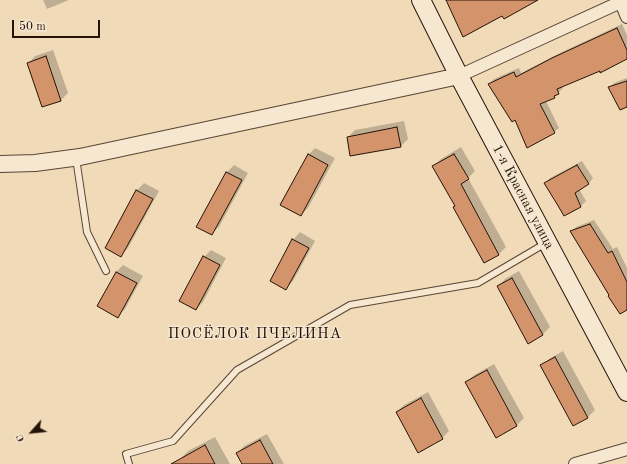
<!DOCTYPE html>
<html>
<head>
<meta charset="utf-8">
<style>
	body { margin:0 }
	#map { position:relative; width:627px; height:464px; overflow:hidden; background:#f1dab8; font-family:"Old Standard TT",serif }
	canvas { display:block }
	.north { position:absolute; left:12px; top:412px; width:40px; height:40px; -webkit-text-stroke:3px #f6e7d1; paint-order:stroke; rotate:243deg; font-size:11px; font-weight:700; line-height:16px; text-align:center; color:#261307 }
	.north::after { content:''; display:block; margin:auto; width:14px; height:18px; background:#261307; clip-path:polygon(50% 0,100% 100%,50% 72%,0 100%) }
	.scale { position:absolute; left:12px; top:20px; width:88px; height:18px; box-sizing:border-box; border:2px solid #261307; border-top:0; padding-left:5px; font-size:12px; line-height:14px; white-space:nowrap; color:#261307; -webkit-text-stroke:3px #f6e7d1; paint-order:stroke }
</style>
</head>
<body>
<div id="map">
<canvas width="627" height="464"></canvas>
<div class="north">С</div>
<div class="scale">50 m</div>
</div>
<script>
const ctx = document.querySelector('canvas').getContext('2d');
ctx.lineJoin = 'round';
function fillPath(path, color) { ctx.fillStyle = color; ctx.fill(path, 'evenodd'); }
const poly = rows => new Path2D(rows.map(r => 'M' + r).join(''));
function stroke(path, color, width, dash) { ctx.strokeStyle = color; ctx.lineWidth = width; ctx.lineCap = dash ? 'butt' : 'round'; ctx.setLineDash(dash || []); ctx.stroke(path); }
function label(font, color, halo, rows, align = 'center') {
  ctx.font = font + ' "Old Standard TT",serif'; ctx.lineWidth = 3; ctx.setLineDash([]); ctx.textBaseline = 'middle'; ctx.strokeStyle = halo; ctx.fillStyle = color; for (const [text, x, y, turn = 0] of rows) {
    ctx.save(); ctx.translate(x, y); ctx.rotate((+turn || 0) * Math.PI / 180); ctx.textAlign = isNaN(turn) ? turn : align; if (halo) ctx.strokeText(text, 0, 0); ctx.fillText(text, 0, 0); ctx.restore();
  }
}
fillPath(poly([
	[43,0,69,0,47,9],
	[622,24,627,35,627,58,562,86,563,88,554,97,546,101,559,128,554,132,515,119,489,84,494,79,519,68,521,73,558,54],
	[53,50,68,93,61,100,43,106,28,64,35,56],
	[627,78,627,106,609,88,614,83],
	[404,121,408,139,401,146,348,137,355,130],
	[461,147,475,171,468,178,506,247,499,254,485,262,456,206,434,166,441,159],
	[315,148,335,158,308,208,301,215,308,155],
	[582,161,593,178,589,183,579,189,586,201,581,206,564,215,546,183,550,178],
	[234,165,248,173,219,227,211,234,198,227,227,172],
	[144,183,159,191,128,248,121,256,106,247,137,190],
	[594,220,613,249,617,247,627,268,627,309,610,295,572,231,576,227],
	[300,232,315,241,293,281,286,288,293,240],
	[211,250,226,258,203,302,196,309,204,257],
	[123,265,143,276,125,309,118,316,116,272],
	[519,271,550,327,543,334,498,286,505,279],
	[563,351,595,410,588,417,574,425,541,366,549,359],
	[494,364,524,418,517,425,496,437,467,383,474,375],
	[428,392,449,431,442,438,397,412,404,405],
	[267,434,284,464,243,464,237,454,244,446],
	[215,437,230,464,180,464,178,461,188,451]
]), '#0003');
const building = poly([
	[446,0,538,0,504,19,502,16,463,37,446,0],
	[617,28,627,50,627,59,600,73,600,71,557,89,559,94,554,96,555,98,540,104,555,133,527,148,515,120,512,122,488,84,514,72,516,77,552,58,617,28],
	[46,56,61,101,42,107,27,63,46,56],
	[627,81,627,107,620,110,608,87,627,81],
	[397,127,401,147,350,156,347,137,397,127],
	[308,154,328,165,301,216,280,205,308,154],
	[454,154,469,179,461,184,499,255,484,263,453,207,455,206,432,166,454,154],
	[577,165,589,184,575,193,581,207,564,216,557,204,544,183,577,165],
	[226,172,242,180,212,235,196,227,226,172],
	[136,190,153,199,121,257,105,248,136,190],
	[590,224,608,253,612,251,627,282,627,310,620,314,608,296,609,295,570,231,590,224],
	[292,239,309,248,286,290,270,281,292,239],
	[203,256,220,265,196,310,179,301,203,256],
	[116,272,137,283,118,318,97,306,116,272],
	[512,278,543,335,528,344,497,286,512,278],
	[555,357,588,418,573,426,540,365,555,357],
	[487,370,517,426,496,438,465,382,487,370],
	[421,398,443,439,418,453,396,412,421,398],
	[260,440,273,464,242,464,236,453,260,440],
	[205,445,215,464,171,464,205,445]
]);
fillPath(building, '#d3936b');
stroke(building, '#261307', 1);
const service = poly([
	[76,158,87,232,106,271],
	[129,464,126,454,173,441,237,370,350,305,478,283,546,243]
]);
const minor = poly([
	[620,0,627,17],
	[459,76,625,0],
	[575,464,627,449]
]);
const tertiary = poly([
	[0,164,35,163,80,157,459,76]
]);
const secondary = poly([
	[421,0,459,76,627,392]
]);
stroke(service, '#594533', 8);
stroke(minor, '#594533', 14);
stroke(tertiary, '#594533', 18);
stroke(secondary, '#261307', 20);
stroke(service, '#f6e7d1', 6);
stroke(minor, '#f6e7d1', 12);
stroke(tertiary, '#f6e7d1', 16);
stroke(secondary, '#f6e7d1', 18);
label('14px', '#261307', '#f6e7d1', [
	["1-я Красная улица",523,197,62]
]);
ctx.letterSpacing = '1px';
label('15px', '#261307', '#f6e7d1', [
	["ПОСЁЛОК ПЧЕЛИНА",255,334]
]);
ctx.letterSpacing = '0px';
</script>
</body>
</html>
